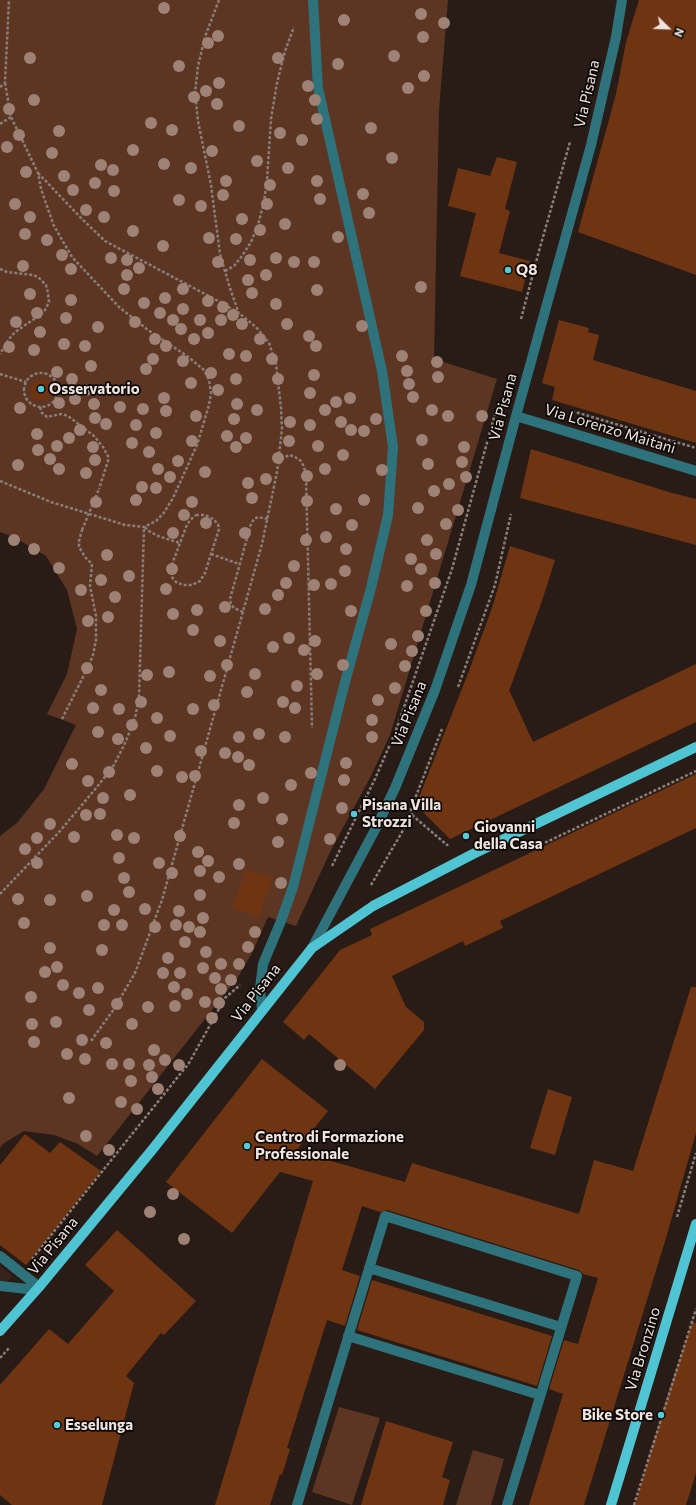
<!DOCTYPE html>
<html>
<head>
<meta charset="utf-8">
<style>
	body { margin:0 }
	#map { position:relative; width:696px; height:1505px; overflow:hidden; background:#291c16; font-family:Commissioner,sans-serif }
	canvas { display:block }
	.north { position:absolute; left:648px; top:8px; width:40px; height:40px; -webkit-text-stroke:3px #0d0806; paint-order:stroke; rotate:113deg; font-size:11px; font-weight:700; line-height:16px; text-align:center; color:#eee5e1 }
	.north::after { content:''; display:block; margin:auto; width:14px; height:18px; background:#eee5e1; clip-path:polygon(50% 0,100% 100%,50% 72%,0 100%) }
</style>
</head>
<body>
<div id="map">
<canvas width="696" height="1505"></canvas>
<div class="north">N</div>
</div>
<script>
const ctx = document.querySelector('canvas').getContext('2d');
ctx.lineJoin = 'round';
function fillPath(path, color) { ctx.fillStyle = color; ctx.fill(path, 'evenodd'); }
const poly = rows => new Path2D(rows.map(r => 'M' + r).join(''));
function stroke(path, color, width, dash) { ctx.strokeStyle = color; ctx.lineWidth = width; ctx.lineCap = dash ? 'butt' : 'round'; ctx.setLineDash(dash || []); ctx.stroke(path); }
function label(font, color, halo, rows, align = 'center') {
  ctx.font = font + ' Commissioner,sans-serif'; ctx.lineWidth = 3.5; ctx.setLineDash([]); ctx.textBaseline = 'middle'; ctx.strokeStyle = halo; ctx.fillStyle = color; for (const [text, x, y, turn = 0] of rows) {
    ctx.save(); ctx.translate(x, y); ctx.rotate((+turn || 0) * Math.PI / 180); ctx.textAlign = isNaN(turn) ? turn : align; if (halo) ctx.strokeText(text, 0, 0); ctx.fillText(text, 0, 0); ctx.restore();
  }
}
fillPath(poly([
	[0,1266,12,1276,0,1290]
]), '#36241b');
fillPath(poly([
	[0,0,448,0,439,110,434,359,497,379,390,735,371,776,331,850,296,926,268,917,253,951,238,977,97,1156,78,1144,54,1135,24,1131,4,1143,0,1148,0,836,17,823,44,789,76,725,47,714,67,674,77,629,67,590,46,556,14,537,0,532],
	[339,1407,380,1418,352,1505,312,1492],
	[473,1450,504,1459,491,1505,456,1505]
]), '#5c3623');
fillPath(poly([
	[639,0,696,0,696,275,578,232,616,94,626,42],
	[497,157,517,162,505,209,510,211,499,253,530,261,522,292,460,276,476,213,448,206,458,168,490,176],
	[559,320,589,328,588,332,599,335,593,360,696,391,696,443,552,400,555,387,542,383],
	[38,379,49,380,52,387,51,394,47,401,33,399,31,394,30,390,32,384],
	[531,449,672,493,696,499,696,545,520,498],
	[510,546,555,560,542,601,509,691,510,692,533,742,696,664,696,722,450,839,416,805,467,676,492,608],
	[696,774,696,828,500,921,503,928,465,946,463,941,392,976,406,1007,424,1022,424,1030,375,1089,309,1034,304,1040,283,1022,340,950,372,935,370,929],
	[246,869,273,878,259,917,232,908],
	[691,987,696,987,696,1133,666,1238,584,1505,529,1505,563,1394,549,1389,564,1340,578,1344,598,1278,583,1274,579,1270,387,1210,380,1212,362,1206,342,1270,360,1276,345,1326,327,1320,287,1448,290,1449,282,1475,280,1474,270,1505,215,1505,313,1181,280,1172,232,1233,166,1182,262,1059,328,1111,296,1151,405,1182,412,1163,579,1214,594,1160,633,1171],
	[548,1089,572,1097,555,1155,530,1148],
	[25,1134,50,1153,60,1142,101,1171,26,1265,0,1245,0,1165],
	[117,1230,196,1301,164,1335,161,1333,126,1376,134,1383,102,1505,12,1505,0,1495,0,1385,49,1329,68,1344,114,1291,85,1265],
	[372,1280,552,1336,537,1386,357,1330],
	[692,1322,696,1323,696,1473,686,1505,635,1505,666,1400],
	[386,1421,453,1442,442,1477,450,1480,443,1505,361,1505]
]), '#6f3412');
stroke(poly([
	[219,0,205,37,198,66,195,93,198,121,211,185,220,254,229,285,239,314],
	[0,87,5,83,9,0],
	[0,124,11,117],
	[38,173,82,219,105,241,222,303,240,314,256,327,269,343,276,364,281,408,282,429,277,472,262,544,162,900,135,973,114,1009,91,1041],
	[0,269,7,272,33,275,38,277,46,285,48,293,49,302,45,310,40,315,15,332,9,339,0,354],
	[225,271,234,266,242,256,251,242,258,225,264,202,267,180,271,119,277,83,285,51,294,27],
	[521,319,539,251,570,142],
	'24 390a17 17 0 1 1 34 0a17 17 0 1 1-34 0Z',
	[0,374,26,382],
	[40,407,42,413,47,417,61,414,68,416,94,436,103,447,108,456,108,461,99,489],
	[572,411,696,448],
	[279,464,282,459,289,455,295,457,301,461,304,467,306,476,312,728],
	[0,481,51,502,125,525,144,527,156,521,163,514,173,498,197,445,209,405,211,393,209,380,204,370,187,356,148,330,119,307,72,257,54,226,41,189,38,173,11,117,5,83],
	[196,515,205,515,213,519,218,524,219,529,205,573,200,581,192,585,183,585,176,582,171,576,171,567,186,527,190,520,196,515],
	[145,527,147,530,158,536,180,543],
	[211,554,239,564],
	[243,612,234,608,231,604,230,599,251,524,254,519,258,517,268,519],
	[458,687,495,585,511,514],
	[62,719,88,667,93,655,96,640,96,616,90,586,92,564,85,557,79,547,79,541,82,530],
	[412,815,447,845,448,844],
	[536,847,696,771],
	[332,866,375,779,395,733,452,569,498,403],
	[371,885,412,815,411,809,442,729],
	[0,894,60,831,97,787,114,765,126,741,135,718,139,698,144,527],
	[677,1217,696,1153],
	[32,1259,189,1063,225,998,240,985],
	[0,1358,9,1348],
	[634,1505,696,1309]
]), '#897e79', 2.5, [3, 2]);
stroke(poly([
	[516,416,696,471],
	[312,948,377,826,395,788,435,690,471,585,516,416,591,145,616,37,622,0],
	[262,1010,260,988,263,964,281,921,293,887,345,682,371,588,388,515,393,447,382,371,318,88,313,0],
	[0,1256,39,1287],
	[369,1268,561,1327],
	[0,1286,36,1290],
	[348,1336,540,1395],
	[297,1505,385,1216,577,1276,507,1505]
]), '#2e737c', 10);
stroke(poly([
	[0,1331,39,1287,152,1150,312,948,373,906,473,854,696,747],
	[611,1505,696,1224]
]), '#4fc4d2', 10);
stroke(poly([
	[82,530,99,489]
]), '#897e79', 2.5, [3, 2]);
ctx.fillStyle = '#9d8275';
for (const [x, y] of [
	[164,8],
	[421,14],
	[344,20],
	[444,23],
	[218,36],
	[423,37],
	[208,43],
	[394,56],
	[30,58],
	[278,58],
	[338,64],
	[179,66],
	[424,76],
	[219,83],
	[308,86],
	[408,88],
	[206,91],
	[194,97],
	[34,100],
	[315,100],
	[217,104],
	[9,109],
	[317,119],
	[151,123],
	[239,126],
	[371,128],
	[172,130],
	[59,131],
	[280,133],
	[19,135],
	[302,140],
	[7,147],
	[133,150],
	[212,151],
	[52,153],
	[392,158],
	[257,161],
	[164,164],
	[101,165],
	[191,168],
	[288,168],
	[113,170],
	[26,172],
	[64,176],
	[226,181],
	[317,181],
	[95,183],
	[270,185],
	[73,190],
	[114,191],
	[363,194],
	[223,195],
	[320,199],
	[179,200],
	[15,204],
	[267,204],
	[201,206],
	[86,210],
	[369,213],
	[30,217],
	[104,217],
	[242,219],
	[285,224],
	[260,230],
	[133,231],
	[25,234],
	[338,237],
	[209,238],
	[236,239],
	[47,240],
	[163,246],
	[62,255],
	[111,258],
	[276,258],
	[127,260],
	[250,260],
	[218,262],
	[294,262],
	[314,262],
	[23,266],
	[139,268],
	[71,269],
	[127,275],
	[266,275],
	[248,280],
	[421,287],
	[124,289],
	[183,289],
	[317,290],
	[252,293],
	[30,294],
	[165,298],
	[71,300],
	[208,301],
	[144,303],
	[276,304],
	[223,307],
	[183,309],
	[37,313],
	[160,313],
	[233,315],
	[66,318],
	[173,320],
	[200,320],
	[221,320],
	[16,322],
	[135,322],
	[242,324],
	[287,324],
	[362,326],
	[98,327],
	[181,329],
	[40,332],
	[208,333],
	[309,336],
	[155,339],
	[194,339],
	[260,339],
	[64,344],
	[85,346],
	[166,346],
	[316,346],
	[9,347],
	[34,350],
	[229,354],
	[246,356],
	[402,356],
	[153,359],
	[272,359],
	[183,361],
	[437,362],
	[91,366],
	[146,369],
	[407,371],
	[57,372],
	[211,373],
	[314,375],
	[438,377],
	[72,379],
	[236,379],
	[278,379],
	[191,383],
	[409,384],
	[86,390],
	[218,390],
	[310,393],
	[413,397],
	[164,398],
	[350,398],
	[75,399],
	[336,402],
	[59,403],
	[94,404],
	[237,404],
	[120,407],
	[20,408],
	[143,409],
	[257,410],
	[325,410],
	[432,410],
	[166,411],
	[196,416],
	[448,416],
	[482,416],
	[95,418],
	[234,419],
	[376,419],
	[290,422],
	[341,422],
	[106,424],
	[136,425],
	[310,425],
	[80,430],
	[351,430],
	[364,431],
	[156,433],
	[37,434],
	[227,436],
	[69,438],
	[246,438],
	[422,440],
	[192,441],
	[289,441],
	[132,443],
	[57,446],
	[318,446],
	[93,447],
	[236,447],
	[464,447],
	[38,450],
	[149,452],
	[343,455],
	[278,458],
	[50,459],
	[95,460],
	[178,461],
	[462,462],
	[428,464],
	[18,465],
	[59,469],
	[158,469],
	[325,469],
	[382,470],
	[205,472],
	[86,473],
	[307,476],
	[170,477],
	[466,477],
	[266,479],
	[248,483],
	[449,484],
	[142,487],
	[156,488],
	[434,491],
	[252,498],
	[136,500],
	[364,500],
	[307,501],
	[96,502],
	[192,502],
	[418,508],
	[336,509],
	[458,510],
	[184,515],
	[206,523],
	[446,524],
	[352,525],
	[173,533],
	[245,533],
	[326,537],
	[14,540],
	[306,540],
	[427,540],
	[34,549],
	[346,549],
	[436,554],
	[107,555],
	[411,559],
	[294,566],
	[59,568],
	[172,569],
	[421,569],
	[345,571],
	[129,576],
	[101,580],
	[286,583],
	[435,583],
	[331,584],
	[314,585],
	[407,586],
	[166,589],
	[81,590],
	[278,595],
	[115,597],
	[225,607],
	[265,609],
	[197,610],
	[351,611],
	[426,611],
	[173,614],
	[108,617],
	[88,621],
	[193,630],
	[418,636],
	[289,638],
	[220,641],
	[315,641],
	[391,644],
	[273,647],
	[304,650],
	[412,651],
	[227,665],
	[343,665],
	[405,666],
	[87,668],
	[169,672],
	[255,674],
	[317,674],
	[147,675],
	[210,676],
	[297,686],
	[395,688],
	[101,690],
	[247,692],
	[378,700],
	[141,702],
	[283,702],
	[214,705],
	[93,708],
	[295,708],
	[119,709],
	[193,709],
	[157,718],
	[372,720],
	[132,725],
	[98,732],
	[259,734],
	[170,736],
	[239,737],
	[285,737],
	[372,737],
	[118,739],
	[146,748],
	[201,751],
	[225,753],
	[238,757],
	[346,763],
	[72,764],
	[249,765],
	[157,771],
	[109,772],
	[311,773],
	[195,776],
	[182,777],
	[344,780],
	[88,781],
	[291,785],
	[130,795],
	[103,798],
	[263,798],
	[239,805],
	[342,808],
	[100,814],
	[86,815],
	[282,819],
	[234,823],
	[50,824],
	[117,835],
	[180,836],
	[74,837],
	[37,838],
	[134,838],
	[330,839],
	[278,842],
	[25,849],
	[198,852],
	[119,858],
	[208,861],
	[37,863],
	[159,863],
	[239,864],
	[200,871],
	[172,873],
	[219,877],
	[124,878],
	[281,883],
	[129,892],
	[200,895],
	[87,896],
	[18,899],
	[50,900],
	[145,909],
	[114,910],
	[179,911],
	[203,918],
	[24,923],
	[104,925],
	[122,925],
	[176,925],
	[155,927],
	[189,927],
	[200,932],
	[255,932],
	[185,942],
	[248,947],
	[50,948],
	[102,950],
	[206,952],
	[168,958],
	[221,964],
	[239,964],
	[57,967],
	[203,968],
	[45,972],
	[163,973],
	[180,973],
	[215,978],
	[231,980],
	[63,985],
	[174,987],
	[98,988],
	[221,989],
	[79,993],
	[187,994],
	[31,997],
	[205,1002],
	[219,1003],
	[117,1004],
	[175,1006],
	[148,1007],
	[89,1010],
	[212,1018],
	[56,1022],
	[32,1024],
	[132,1024],
	[82,1040],
	[34,1042],
	[106,1043],
	[154,1050],
	[67,1054],
	[85,1059],
	[165,1060],
	[112,1064],
	[129,1064],
	[149,1065],
	[179,1065],
	[340,1065],
	[152,1077],
	[131,1081],
	[158,1089],
	[69,1098],
	[121,1102],
	[137,1109],
	[86,1136],
	[109,1150],
	[173,1194],
	[150,1212],
	[184,1239]
]) { ctx.beginPath(); ctx.arc(x, y, 6, 0, 2 * Math.PI); ctx.fill(); }
for (const [x, y, r, color] of [
	[508,270,4,"#53cbda"],
	[41,389,4,"#53cbda"],
	[354,814,4,"#53cbda"],
	[466,836,4,"#53cbda"],
	[247,1146,4,"#53cbda"],
	[661,1415,4,"#53cbda"],
	[57,1425,4,"#53cbda"]
]) { const dot = new Path2D(); dot.arc(x, y, r, 0, 2 * Math.PI); ctx.fillStyle = color; ctx.fill(dot); stroke(dot, '#0d0806', 1.5); }
label('15px', '#eee5e1', '#0d0806', [
	["Via Pisana",587,94,-77],
	["Via Pisana",503,407,-75],
	["Via Lorenzo Maitani",610,429,17],
	["Via Pisana",409,714,-68],
	["Via Pisana",256,993,-52],
	["Via Pisana",53,1246,-51],
	["Via Bronzino",643,1349,-73]
]);
label('bold 15px', '#eee5e1', '#0d0806', [
	["Q8",516,270],
	["Osservatorio",49,389],
	["Pisana Villa",362,805],
	["Strozzi",362,822],
	["Giovanni",474,827],
	["della Casa",474,844],
	["Centro di Formazione",255,1137],
	["Professionale",255,1154],
	["Bike Store",653,1415,"right"],
	["Esselunga",65,1425]
], 'left');
</script>
</body>
</html>
